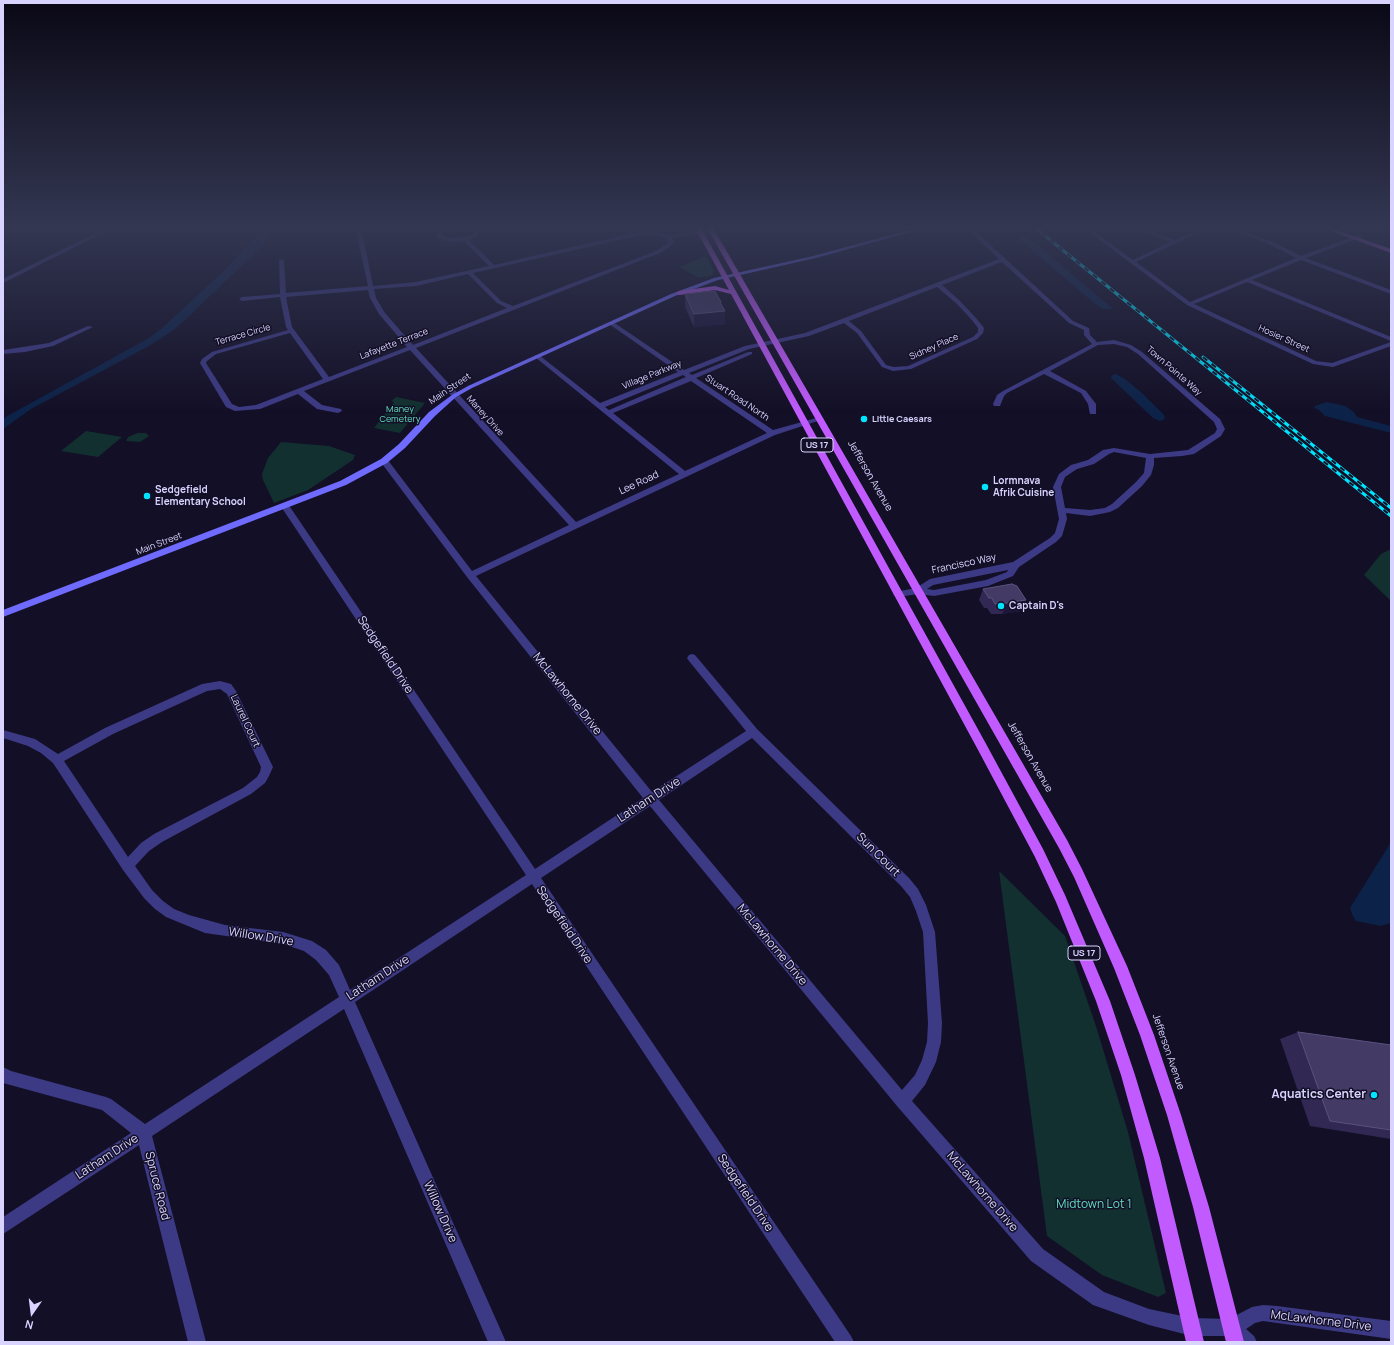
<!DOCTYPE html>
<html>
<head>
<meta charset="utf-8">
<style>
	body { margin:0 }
	#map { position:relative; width:1394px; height:1345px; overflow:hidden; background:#130f26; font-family:Manrope,sans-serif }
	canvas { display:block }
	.frame { position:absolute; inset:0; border:4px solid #d9d4ff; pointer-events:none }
	.north { position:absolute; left:12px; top:1293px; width:40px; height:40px; -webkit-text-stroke:3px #130f26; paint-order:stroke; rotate:194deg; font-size:11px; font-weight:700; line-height:16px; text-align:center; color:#d9d4ff }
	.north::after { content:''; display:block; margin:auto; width:14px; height:18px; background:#d9d4ff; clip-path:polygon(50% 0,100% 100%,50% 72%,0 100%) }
</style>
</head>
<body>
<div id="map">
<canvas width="1394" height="1345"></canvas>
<div class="frame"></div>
<div class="north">N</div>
</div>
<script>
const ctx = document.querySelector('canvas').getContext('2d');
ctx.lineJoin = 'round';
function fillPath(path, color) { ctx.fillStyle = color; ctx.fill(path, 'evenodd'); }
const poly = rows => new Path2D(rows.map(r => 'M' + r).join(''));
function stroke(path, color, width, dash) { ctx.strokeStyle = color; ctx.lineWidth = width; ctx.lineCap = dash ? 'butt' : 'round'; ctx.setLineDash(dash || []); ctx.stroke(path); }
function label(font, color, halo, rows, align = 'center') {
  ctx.font = font + ' Manrope,sans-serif'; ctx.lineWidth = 3; ctx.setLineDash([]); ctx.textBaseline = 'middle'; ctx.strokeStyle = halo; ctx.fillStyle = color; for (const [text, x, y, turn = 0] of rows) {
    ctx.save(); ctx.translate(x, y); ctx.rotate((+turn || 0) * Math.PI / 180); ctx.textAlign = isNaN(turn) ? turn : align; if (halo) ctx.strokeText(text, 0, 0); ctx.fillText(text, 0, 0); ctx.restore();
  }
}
fillPath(poly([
	[706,256,714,271,712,275,700,278,679,267],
	[396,397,425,403,400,433,374,428,394,402,391,401],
	[86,431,122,437,98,457,61,451],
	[138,433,146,433,149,436,140,442,126,441,128,437],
	[281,442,329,446,355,455,353,460,308,490,274,503,263,480,262,474,268,458],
	[1391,549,1391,601,1364,575,1381,554],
	[999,871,1065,936,1096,1026,1128,1132,1166,1293,1158,1297,1102,1275,1047,1236]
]), '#12302f');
fillPath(poly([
	[263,226,274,226,271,234,261,247,184,321,171,332,147,347,31,409,3,429,3,419,9,415,149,338,162,328,226,269,257,235],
	[1020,236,1028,237,1113,309,1103,309,1094,303,1021,241,1018,237],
	[1116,374,1125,379,1142,393,1164,415,1165,419,1160,421,1153,418,1111,378,1112,375],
	[1327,402,1345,406,1354,412,1357,417,1391,426,1391,433,1325,416,1319,410,1315,408,1315,406],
	[1391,842,1391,923,1381,926,1356,921,1352,914,1350,908]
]), '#0c2248');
fillPath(poly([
	[110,226,117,226,3,283,3,279,110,226],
	[355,226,361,226,373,286,416,282,489,266,464,241,450,242,437,238,438,230,448,226,455,226,442,232,442,236,450,238,466,237,472,235,474,231,468,226,477,227,480,231,476,237,469,240,494,265,637,232,657,232,669,235,714,229,715,230,712,232,672,238,674,241,671,246,660,253,416,348,576,522,679,474,535,357,535,355,539,355,600,403,678,372,609,324,609,322,613,322,684,370,745,346,805,333,999,259,964,226,970,226,1073,321,1089,328,1090,335,1097,342,1114,340,1131,345,1142,352,1220,419,1225,429,1221,436,1194,454,1182,456,1154,458,1154,465,1151,475,1142,486,1118,508,1110,512,1090,516,1066,513,1067,519,1062,536,1056,542,1019,567,1013,576,988,586,934,596,918,594,898,597,895,596,893,594,895,592,916,588,930,579,1013,562,1050,538,1055,533,1059,519,1053,487,1059,474,1071,465,1088,460,1103,450,1114,448,1150,454,1188,450,1215,433,1217,429,1214,422,1138,354,1127,347,1114,344,1098,345,1050,371,1086,391,1096,404,1096,414,1090,414,1088,404,1081,393,1044,374,1007,393,1004,396,1000,406,994,406,993,404,997,395,1003,391,1092,344,1084,335,1084,330,1069,323,1002,262,942,285,960,301,976,318,984,328,983,333,977,339,911,369,893,371,882,367,857,333,844,323,809,336,749,349,689,373,692,375,748,352,752,352,752,354,696,378,773,430,820,417,824,419,775,435,476,576,652,792,746,731,689,661,687,658,689,655,692,654,695,655,757,729,909,878,918,889,926,905,935,932,942,1023,941,1042,936,1062,925,1085,912,1101,1043,1249,1104,1292,1149,1309,1192,1318,1229,1319,1252,1307,1263,1305,1277,1306,1391,1321,1391,1339,1263,1321,1255,1323,1246,1329,1254,1336,1257,1342,1235,1342,1229,1336,1192,1336,1149,1325,1093,1305,1031,1261,897,1106,650,806,541,878,851,1336,854,1342,835,1342,532,884,355,1002,506,1342,488,1342,344,1009,152,1136,206,1342,188,1342,139,1145,3,1234,3,1217,131,1133,102,1110,3,1083,3,1067,11,1071,106,1097,111,1099,145,1124,339,997,329,975,316,960,304,951,283,944,205,933,166,917,155,909,144,898,123,870,53,763,41,753,28,746,3,738,3,730,35,739,58,754,105,728,202,684,220,681,231,684,236,691,273,767,269,776,265,783,251,794,162,842,149,851,135,866,152,890,163,901,174,909,189,915,225,925,283,932,312,941,326,950,339,965,350,990,526,875,282,508,281,506,282,504,288,504,535,869,643,798,467,577,380,461,384,459,387,459,472,571,569,525,410,350,304,391,322,405,341,409,342,411,338,413,317,409,298,394,260,409,235,411,226,407,200,363,202,359,212,352,288,330,286,327,280,297,242,301,239,299,242,297,280,294,279,259,284,260,286,293,368,286,355,226],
	[637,236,657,236,667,238,668,241,667,244,656,251,513,306,501,301,473,273,637,236],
	[468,274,497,303,507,308,413,345,385,313,376,298,374,289,416,286,468,274],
	[937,287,956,303,972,320,978,328,978,332,973,337,908,366,894,367,886,365,861,331,849,321,937,287],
	[368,290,370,298,379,314,407,347,329,377,292,327,286,297,368,290],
	[290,333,323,379,256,405,239,407,232,404,206,363,207,361,216,354,290,333],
	[683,375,686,377,609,410,605,407,683,375],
	[691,381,767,433,685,471,613,413,691,381],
	[1114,452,1146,458,1144,473,1136,482,1112,504,1105,508,1090,510,1065,508,1061,487,1065,477,1077,469,1094,464,1109,454,1114,452],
	[1008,570,1007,572,986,580,934,590,927,589,933,585,1008,570],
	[220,689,227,694,261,767,260,772,257,777,243,788,154,834,141,843,128,857,64,761,113,734,207,691,220,689],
	[752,738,901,886,910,897,916,911,923,932,928,1023,927,1042,922,1060,915,1075,902,1090,659,800,752,738],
	[1081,226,1087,226,1133,260,1170,242,1127,226,1135,226,1175,240,1206,226,1213,226,1136,262,1190,302,1296,258,1269,244,1221,226,1229,226,1273,242,1301,256,1358,235,1362,235,1362,237,1306,258,1391,290,1391,294,1301,260,1252,280,1391,337,1391,341,1247,282,1194,304,1316,361,1332,363,1391,342,1391,346,1333,367,1313,364,1187,305,1081,226],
	[1342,226,1349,226,1338,233,1334,233,1334,231,1342,226],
	[88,326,93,327,53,346,25,352,3,354,3,350,49,343,88,326]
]), '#3d3a85');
fillPath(poly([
	[924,226,933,226,816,258,718,280,675,296,472,388,456,397,435,416,405,448,387,463,346,485,3,617,3,610,340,481,381,459,399,444,429,412,452,395,468,386,671,294,714,278,813,256,924,226]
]), '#6f6bff');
fillPath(poly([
	[694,226,700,226,737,293,985,742,1043,849,1065,895,1110,1001,1135,1075,1160,1158,1204,1342,1186,1342,1144,1158,1121,1075,1096,1001,1056,902,1035,857,977,748,731,294,715,290,679,295,676,293,679,291,715,286,729,290,694,226],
	[706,226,712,226,1067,840,1082,869,1127,966,1154,1035,1181,1115,1209,1207,1244,1342,1226,1342,1193,1207,1167,1115,1140,1035,1114,968,1074,877,1059,848,706,226],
	[1317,226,1325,226,1391,249,1391,253,1317,226]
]), '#c25bff');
const rail = poly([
	[1033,226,1391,516],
	[1203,357,1391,508]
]);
stroke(rail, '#00e5ff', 3);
stroke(rail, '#130f26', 2, [5.5]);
fillPath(poly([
	[685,294,721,304,725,311,725,324,694,327,685,307],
	[983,589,1026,600,1021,611,1002,614,991,614,987,608,984,608,979,600],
	[1298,1032,1391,1045,1391,1139,1310,1126,1280,1039]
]), '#312854');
fillPath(poly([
	[720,302,721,302,721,311,725,311,725,324,694,327,694,314],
	[1026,600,1021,611,1002,614,1007,603]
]), '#1d163a');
const building = poly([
	[715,291,721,302,720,302,725,311,694,314,685,294,715,291],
	[1012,584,1017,586,1026,600,1007,603,995,604,992,598,989,598,983,589,1012,584],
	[1298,1032,1391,1045,1391,1130,1330,1121,1298,1032]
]);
fillPath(building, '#433a66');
stroke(building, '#5a527e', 1);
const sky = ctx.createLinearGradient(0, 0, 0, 414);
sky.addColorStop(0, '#0a0815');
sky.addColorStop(0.55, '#333752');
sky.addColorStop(1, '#33375200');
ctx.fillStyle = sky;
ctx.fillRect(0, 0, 1394, 414);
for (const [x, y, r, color] of [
	[864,419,4,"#00e5ff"],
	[985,487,4,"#00e5ff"],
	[147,496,4,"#00e5ff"],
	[1001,606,4,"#00e5ff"],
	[1374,1095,4,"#00e5ff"]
]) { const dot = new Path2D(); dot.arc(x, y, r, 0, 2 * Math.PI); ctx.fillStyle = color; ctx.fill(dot); stroke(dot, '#130f26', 1.5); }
label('9px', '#d9d4ff', '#130f26', [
	["Terrace Circle",243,335,-16],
	["Hosier Street",1284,339,24],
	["Lafayette Terrace",394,344,-21],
	["Sidney Place",934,347,-24],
	["Town Pointe Way",1174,371,41],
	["Village Parkway",652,375,-22],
	["Main Street",450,389,-34],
	["Stuart Road North",737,398,34],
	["Maney Drive",485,416,48],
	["Main Street",159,544,-21]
]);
label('9px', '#5fe0c0', '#130f26', [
	["Maney",400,409],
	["Cemetery",400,419]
]);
label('bold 9px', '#d9d4ff', '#130f26', [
	["Little Caesars",872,419]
], 'left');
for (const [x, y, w] of [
	[817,445,32],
	[1084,953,32]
]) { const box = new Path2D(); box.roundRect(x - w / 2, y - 7, w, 14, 3); ctx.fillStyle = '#130f26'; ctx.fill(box); stroke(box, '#d9d4ff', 1); }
label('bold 9px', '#d9d4ff', null, [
	["US 17",817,445],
	["US 17",1084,953]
]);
label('10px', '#d9d4ff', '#130f26', [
	["Jefferson Avenue",870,476,60],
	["Lee Road",639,483,-25],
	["Francisco Way",964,564,-12],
	["Laurel Court",245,721,65],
	["Jefferson Avenue",1030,757,60],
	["Jefferson Avenue",1168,1052,71]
]);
label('bold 10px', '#d9d4ff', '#130f26', [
	["Lormnava",993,481],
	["Afrik Cuisine",993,493],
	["Sedgefield",155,490],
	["Elementary School",155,502],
	["Captain D's",1009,606]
], 'left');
label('12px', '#d9d4ff', '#130f26', [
	["Sedgefield Drive",385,655,56],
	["McLawhorne Drive",567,694,51],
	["Latham Drive",649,800,-33],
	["Sun Court",878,855,45],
	["Sedgefield Drive",564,925,56],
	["Willow Drive",261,937,9],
	["McLawhorne Drive",772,945,50],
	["Latham Drive",378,978,-33],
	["Latham Drive",107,1157,-33],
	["Spruce Road",157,1186,76],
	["McLawhorne Drive",982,1192,49],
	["Sedgefield Drive",745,1193,56],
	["Willow Drive",440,1212,66],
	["McLawhorne Drive",1321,1321,7]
]);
label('bold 12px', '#d9d4ff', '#130f26', [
	["Aquatics Center",1366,1095]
], 'right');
label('12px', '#5fe0c0', '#130f26', [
	["Midtown Lot 1",1094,1205]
]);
</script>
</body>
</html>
